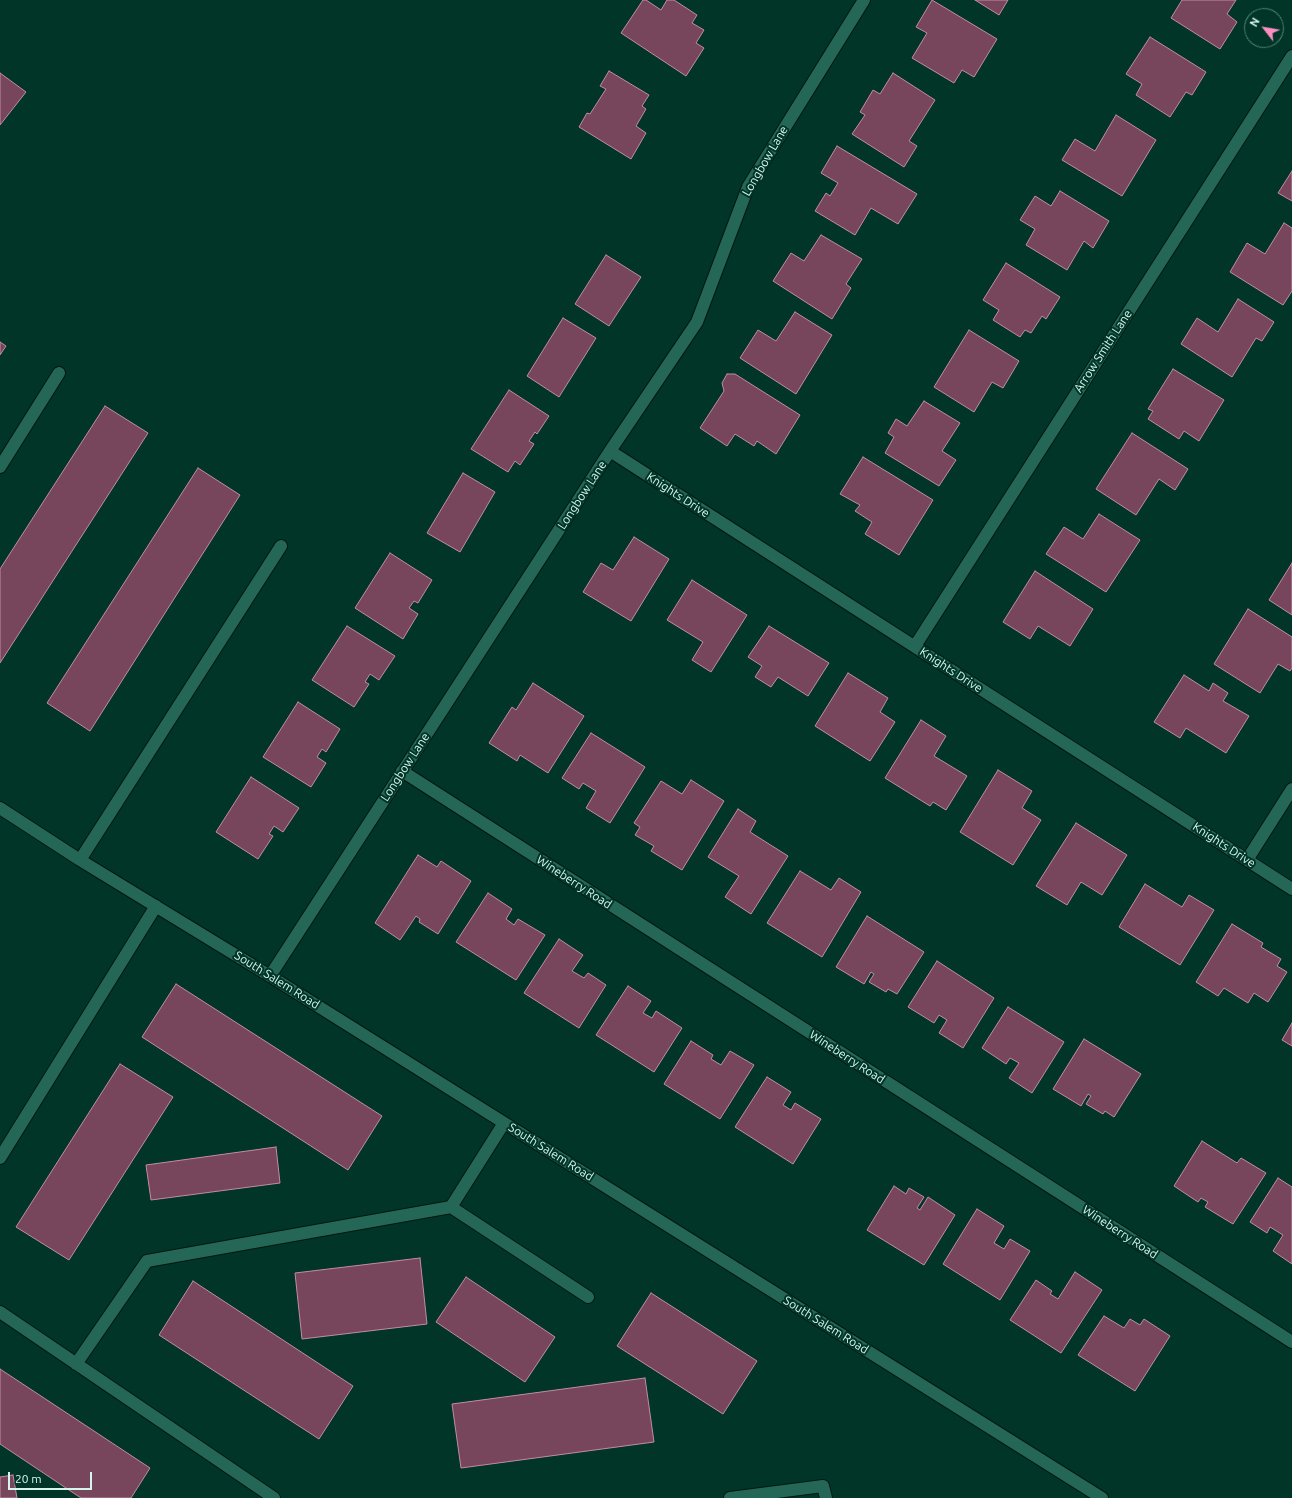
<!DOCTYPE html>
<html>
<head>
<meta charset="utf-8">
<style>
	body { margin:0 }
	#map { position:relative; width:1292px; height:1498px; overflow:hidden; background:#003528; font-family:Ubuntu,sans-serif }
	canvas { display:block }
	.north { position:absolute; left:1244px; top:8px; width:40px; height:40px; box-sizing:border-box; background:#003528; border:1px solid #568276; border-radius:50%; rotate:301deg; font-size:11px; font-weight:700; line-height:16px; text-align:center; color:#d6f6eb }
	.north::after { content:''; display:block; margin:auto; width:14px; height:18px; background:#fd8ec0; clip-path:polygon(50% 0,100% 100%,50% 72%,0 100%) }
	.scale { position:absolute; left:8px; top:1472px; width:84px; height:18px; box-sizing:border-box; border:2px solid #d6f6eb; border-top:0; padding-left:5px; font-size:12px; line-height:14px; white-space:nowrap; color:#d6f6eb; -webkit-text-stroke:3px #003528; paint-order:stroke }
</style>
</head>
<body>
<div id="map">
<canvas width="1292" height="1498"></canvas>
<div class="north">N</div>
<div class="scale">20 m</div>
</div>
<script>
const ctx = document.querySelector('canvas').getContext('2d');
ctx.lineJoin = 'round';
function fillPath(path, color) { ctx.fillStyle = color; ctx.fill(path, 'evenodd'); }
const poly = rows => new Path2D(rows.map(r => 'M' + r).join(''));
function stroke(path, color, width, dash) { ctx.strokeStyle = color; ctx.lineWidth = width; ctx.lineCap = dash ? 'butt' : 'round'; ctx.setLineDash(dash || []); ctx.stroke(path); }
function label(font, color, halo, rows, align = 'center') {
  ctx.font = font + ' Ubuntu,sans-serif'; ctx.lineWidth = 4; ctx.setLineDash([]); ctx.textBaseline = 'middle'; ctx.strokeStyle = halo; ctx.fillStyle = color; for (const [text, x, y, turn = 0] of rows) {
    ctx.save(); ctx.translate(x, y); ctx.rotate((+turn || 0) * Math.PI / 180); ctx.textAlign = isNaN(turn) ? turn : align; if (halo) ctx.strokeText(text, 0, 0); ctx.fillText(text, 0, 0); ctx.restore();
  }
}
const building = poly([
	[643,0,646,0,661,10,667,0,674,0,697,15,692,23,704,30,696,43,704,48,686,76,621,33,643,0],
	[932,0,997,39,974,77,962,70,954,83,912,58,927,33,916,27,932,0],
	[975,0,1008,0,999,15,975,0],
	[1182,0,1236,0,1227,14,1237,22,1220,49,1171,18,1182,0],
	[1150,37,1206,72,1192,95,1186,92,1170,117,1136,95,1142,84,1126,74,1150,37],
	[609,71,649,95,642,106,646,109,636,126,646,133,631,159,579,127,587,113,590,114,606,89,600,86,609,71],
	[0,73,26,92,0,125,0,73],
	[893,73,935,100,909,141,917,146,904,167,852,134,865,115,860,112,873,90,880,94,893,73],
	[1116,115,1156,140,1122,196,1062,160,1075,139,1095,151,1116,115],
	[837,146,917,194,898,224,871,208,855,235,815,211,826,193,830,196,838,183,821,173,837,146],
	[1292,171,1292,201,1278,193,1292,171],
	[1060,191,1109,221,1093,248,1084,241,1067,270,1026,245,1035,229,1020,220,1035,196,1051,206,1060,191],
	[1284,223,1292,228,1292,291,1283,305,1230,272,1247,243,1265,254,1284,223],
	[821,235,862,259,846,284,851,288,832,319,773,281,791,253,804,261,821,235],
	[606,255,641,277,609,326,575,304,606,255],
	[1006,263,1060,297,1046,319,1042,316,1031,333,1025,330,1020,337,993,320,999,310,983,300,1006,263],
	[1238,299,1274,322,1262,341,1256,338,1232,377,1181,344,1197,318,1218,332,1238,299],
	[795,312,832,335,796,394,740,358,758,330,776,341,795,312],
	[563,318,596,338,559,397,527,376,563,318],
	[969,330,1019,361,1003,388,992,382,974,412,934,387,969,330],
	[0,342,6,346,0,355,0,342],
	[1173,369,1224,400,1199,441,1184,431,1179,439,1148,419,1153,411,1148,409,1173,369],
	[727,374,735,374,800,415,776,454,757,441,754,446,735,434,727,446,700,428,724,391,722,383,727,374],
	[509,390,549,416,537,434,535,432,529,441,534,444,520,465,515,461,508,472,471,449,509,390],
	[924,401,960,423,942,451,956,460,939,486,885,453,894,437,888,433,896,419,907,426,924,401],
	[105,406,148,433,0,663,0,569,105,406],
	[1132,433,1188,469,1175,490,1159,479,1136,515,1096,489,1132,433],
	[863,457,933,500,899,555,865,534,872,522,855,511,860,505,840,494,863,457],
	[198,468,240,495,90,731,47,703,198,468],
	[463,473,495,492,460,552,427,533,463,473],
	[1099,514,1140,540,1106,592,1046,554,1064,527,1083,539,1099,514],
	[634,537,669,559,631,621,583,592,601,563,613,570,634,537],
	[390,553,432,580,418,603,414,601,409,608,418,614,403,639,355,608,390,553],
	[1292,563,1292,615,1269,600,1292,563],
	[1035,571,1093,609,1070,646,1038,626,1030,639,1003,622,1035,571],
	[692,580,747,615,711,672,692,660,703,642,667,620,692,580],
	[1248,609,1292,637,1292,668,1290,671,1278,664,1260,693,1214,664,1248,609],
	[347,626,395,656,379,680,370,674,365,682,369,684,354,707,312,680,347,626],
	[769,626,829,663,808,696,778,677,771,687,755,677,762,666,748,657,769,626],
	[848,673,888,698,880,712,895,722,870,761,815,726,848,673],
	[1184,675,1209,691,1213,683,1228,693,1223,701,1249,716,1226,753,1186,728,1180,738,1154,722,1184,675],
	[533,683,584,716,548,773,520,755,517,761,489,743,512,707,516,710,533,683],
	[298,702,340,729,326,752,322,749,317,757,326,763,311,787,263,757,298,702],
	[921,720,946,736,934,756,967,776,946,810,933,802,930,806,885,778,921,720],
	[591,733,645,767,610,823,586,808,596,791,583,783,579,789,562,778,591,733],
	[998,770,1032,791,1022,808,1041,820,1013,865,960,832,998,770],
	[251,777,299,808,283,832,274,826,269,834,273,836,258,859,216,832,251,777],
	[691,780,724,801,682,870,651,851,654,846,635,835,640,827,634,823,661,781,682,794,691,780],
	[738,809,756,821,750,832,788,856,751,914,725,897,739,876,708,857,738,809],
	[1076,823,1127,855,1102,895,1081,882,1067,905,1036,886,1076,823],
	[418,855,437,867,441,861,471,881,438,934,419,922,420,919,416,916,400,940,375,923,418,855],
	[800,871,831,890,839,878,861,892,822,957,767,923,800,871],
	[1145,884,1182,907,1189,895,1214,910,1180,965,1119,927,1145,884],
	[488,893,512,909,506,919,514,925,518,919,545,935,516,980,456,942,488,893],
	[867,916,924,952,897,994,888,989,886,992,869,982,874,974,871,972,864,984,836,967,867,916],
	[1232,924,1263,943,1261,947,1281,959,1277,966,1287,972,1268,1002,1254,993,1248,1003,1224,988,1218,996,1196,982,1232,924],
	[559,939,583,955,572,971,584,978,588,973,606,985,579,1028,524,993,559,939],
	[937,961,994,998,963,1048,939,1033,947,1020,939,1015,934,1023,908,1007,937,961],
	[176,984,382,1116,348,1170,142,1037,176,984],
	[628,986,651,1001,643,1013,652,1018,656,1011,682,1028,654,1072,596,1035,628,986],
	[1008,1007,1064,1042,1032,1093,1009,1078,1019,1063,1010,1058,1006,1064,982,1048,1008,1007],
	[1292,1023,1292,1046,1282,1040,1292,1023],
	[1084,1039,1141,1074,1114,1117,1105,1111,1103,1114,1086,1104,1091,1096,1088,1094,1081,1106,1053,1089,1084,1039],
	[691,1041,713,1055,711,1059,721,1065,730,1051,754,1065,720,1119,664,1084,691,1041],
	[120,1064,173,1097,69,1260,16,1227,120,1064],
	[767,1077,791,1092,783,1105,791,1110,795,1103,821,1119,793,1164,735,1127,767,1077],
	[1202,1141,1237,1163,1241,1158,1266,1173,1233,1224,1205,1207,1208,1202,1201,1198,1198,1202,1174,1186,1202,1141],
	[276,1147,280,1183,151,1200,146,1165,276,1147],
	[1278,1178,1292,1187,1292,1264,1273,1251,1283,1235,1270,1227,1267,1233,1250,1222,1278,1178],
	[894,1186,906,1194,909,1188,924,1197,917,1208,920,1210,928,1197,955,1215,924,1265,867,1230,894,1186],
	[977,1209,1004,1226,994,1243,1004,1249,1010,1239,1030,1251,1000,1300,943,1264,977,1209],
	[420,1258,427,1324,302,1339,295,1273,420,1258],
	[1075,1272,1102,1290,1061,1353,1010,1320,1036,1280,1052,1291,1050,1294,1058,1299,1075,1272],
	[466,1277,555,1337,525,1382,436,1322,466,1277],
	[193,1281,353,1386,319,1439,159,1335,193,1281],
	[651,1293,757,1361,723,1414,617,1346,651,1293],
	[1104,1316,1124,1328,1130,1319,1140,1325,1144,1319,1170,1336,1135,1391,1078,1355,1104,1316],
	[0,1369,150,1468,131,1498,81,1498,0,1444,0,1369],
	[645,1378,654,1442,461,1468,452,1404,645,1378],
	[13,1475,17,1498,0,1498,0,1477,13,1475]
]);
fillPath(building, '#77465c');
stroke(building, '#c38ca3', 1);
const minor = poly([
	[610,451,1292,889],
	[0,467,59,373],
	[915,646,1292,56],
	[402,771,1292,1342],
	[0,808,80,860,270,976,1102,1498],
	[80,860,281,546],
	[1247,860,1292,789],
	[270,976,610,451,697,322,748,187,864,0],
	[0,1158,156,906],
	[451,1207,504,1123],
	[0,1312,274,1498],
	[76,1364,147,1261,451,1207,588,1297],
	[730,1498,823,1486,826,1498]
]);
stroke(minor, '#051812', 14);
stroke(minor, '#256756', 12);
label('12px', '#d6f6eb', '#003528', [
	["Longbow Lane",765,161,-60],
	["Arrow Smith Lane",1103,351,-57],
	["Longbow Lane",582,495,-57],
	["Knights Drive",678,495,33],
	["Knights Drive",951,670,33],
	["Longbow Lane",405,767,-57],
	["Knights Drive",1224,845,33],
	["Wineberry Road",574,882,33],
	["South Salem Road",277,980,32],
	["Wineberry Road",847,1057,33],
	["South Salem Road",551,1152,32],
	["Wineberry Road",1120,1232,33],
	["South Salem Road",826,1325,32]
]);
</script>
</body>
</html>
